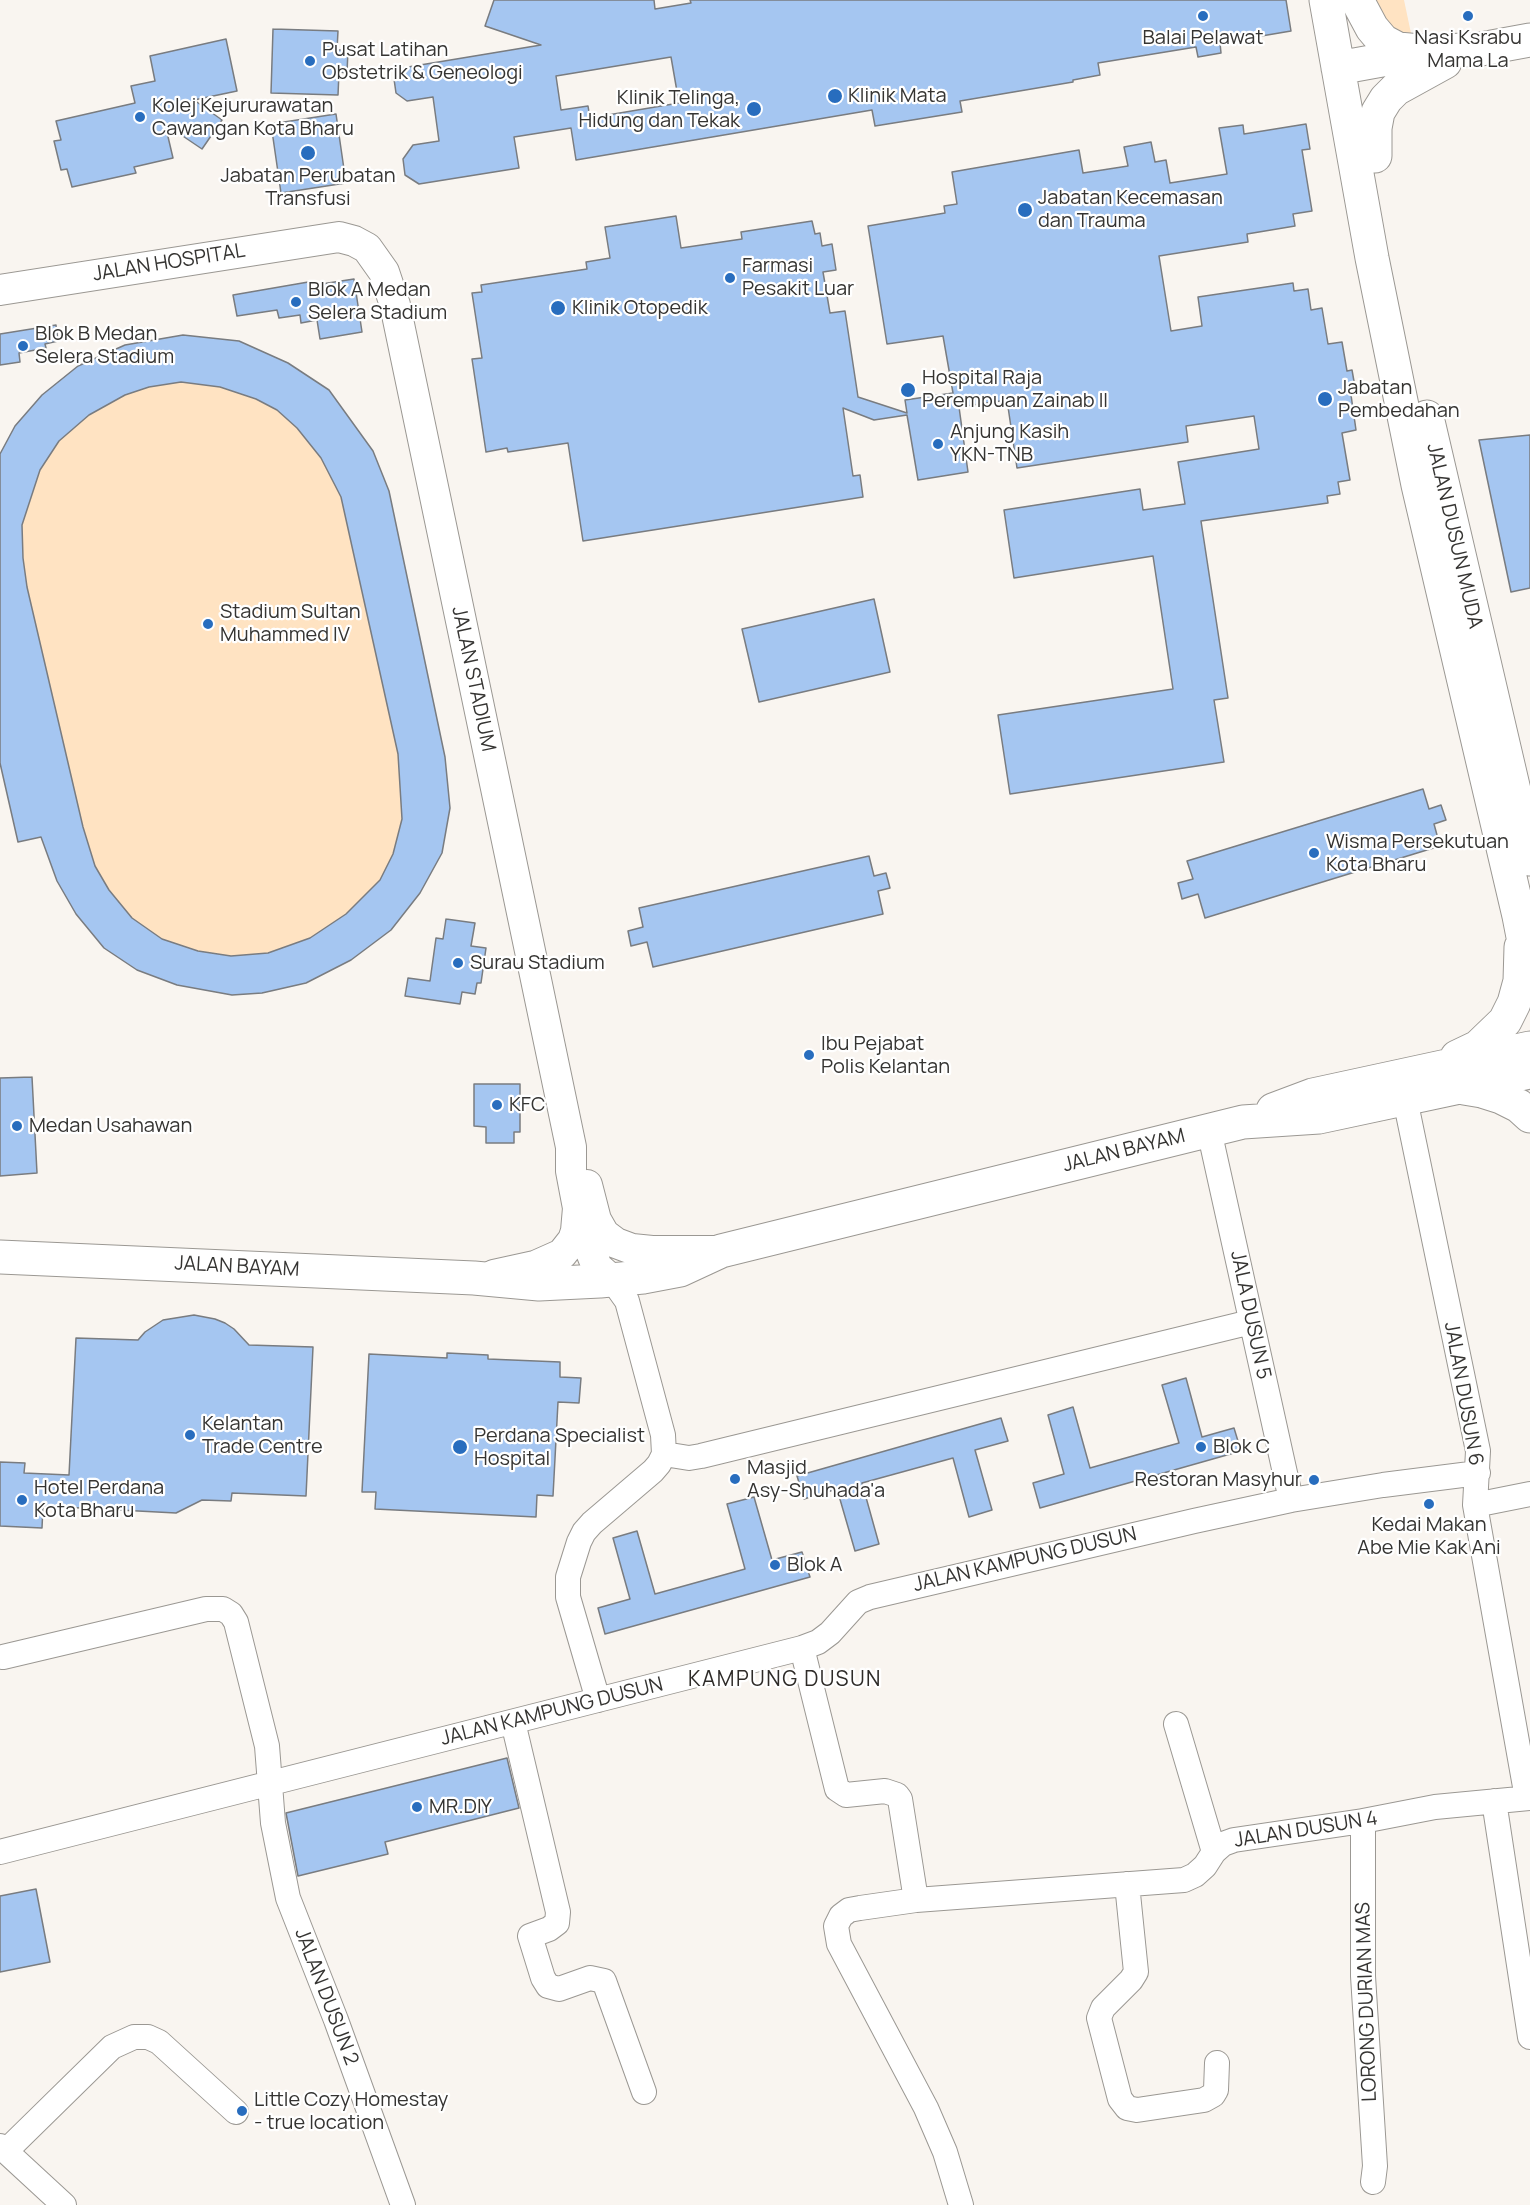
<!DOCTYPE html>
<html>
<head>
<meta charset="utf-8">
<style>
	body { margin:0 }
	canvas { display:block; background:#f9f5f0 }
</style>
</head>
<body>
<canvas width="1530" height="2205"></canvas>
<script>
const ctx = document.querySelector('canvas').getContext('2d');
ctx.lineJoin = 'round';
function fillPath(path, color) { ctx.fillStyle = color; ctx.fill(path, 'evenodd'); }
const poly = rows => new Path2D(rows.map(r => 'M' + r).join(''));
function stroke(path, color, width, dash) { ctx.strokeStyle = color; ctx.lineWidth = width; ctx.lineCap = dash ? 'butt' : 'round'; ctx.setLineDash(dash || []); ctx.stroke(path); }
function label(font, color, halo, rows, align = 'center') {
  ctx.font = font + ' Manrope,sans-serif'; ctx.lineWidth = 4.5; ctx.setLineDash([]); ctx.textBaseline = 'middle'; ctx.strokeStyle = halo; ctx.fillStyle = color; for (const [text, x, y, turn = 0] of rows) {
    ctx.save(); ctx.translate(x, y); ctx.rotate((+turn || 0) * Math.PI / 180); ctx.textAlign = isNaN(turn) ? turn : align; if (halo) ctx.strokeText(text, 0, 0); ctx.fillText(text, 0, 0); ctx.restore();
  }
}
fillPath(poly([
	[1372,0,1404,0,1412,38,1393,36],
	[183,335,239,341,288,363,329,390,373,451,389,491,445,757,450,808,442,853,420,893,391,930,351,960,306,983,262,993,232,995,177,985,137,970,104,948,76,914,57,881,41,837,18,842,0,763,0,454,15,426,42,395,78,366,125,345]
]), '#ffe3c2');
const building = poly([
	[494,0,654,0,655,9,691,3,690,0,1286,0,1291,31,1220,43,1221,53,1198,57,1196,47,1098,63,1100,75,1073,80,1073,82,960,101,962,112,875,126,872,110,576,160,571,128,514,137,519,168,419,184,405,175,403,159,413,145,439,141,433,97,407,101,396,93,394,79,402,68,541,45,485,26,494,0],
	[671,57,679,103,590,118,588,106,561,110,556,76,671,57],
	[273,29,338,31,337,50,348,50,347,73,339,72,338,95,271,93,273,29],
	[226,39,237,91,194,100,222,120,202,149,165,124,173,158,134,167,136,173,72,187,67,169,61,170,54,141,61,140,56,121,135,103,131,86,155,81,150,56,226,39],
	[336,114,346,183,281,193,271,124,336,114],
	[1306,124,1310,149,1302,150,1312,211,1293,214,1295,226,1247,234,1248,242,1159,256,1171,331,1202,326,1198,297,1293,283,1294,291,1308,289,1311,310,1322,308,1328,344,1342,342,1347,371,1352,370,1355,387,1350,388,1356,430,1342,433,1350,480,1338,482,1340,494,1327,496,1328,503,1201,521,1228,698,1214,700,1224,762,1010,794,998,715,1173,689,1153,556,1014,578,1004,510,1140,489,1143,510,1185,504,1178,462,1259,449,1254,416,1186,426,1188,442,1017,468,1007,400,959,407,968,472,918,480,907,415,874,420,843,408,853,476,860,475,863,497,583,541,568,443,508,452,507,448,486,452,472,359,482,358,472,293,482,292,481,285,587,269,586,262,610,258,605,227,676,216,681,248,742,239,741,232,812,221,815,234,820,233,822,246,832,244,836,270,823,272,830,313,845,311,858,397,907,413,905,400,953,393,943,336,887,344,868,226,945,213,944,206,957,204,952,172,1079,150,1083,173,1128,166,1124,147,1151,142,1155,162,1166,160,1170,183,1227,174,1219,128,1243,125,1244,134,1306,124],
	[354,279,362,332,320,339,317,320,301,323,300,315,279,318,277,310,237,316,233,295,314,281,315,285,354,279],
	[56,325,58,341,45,344,46,348,19,353,20,362,0,365,0,334,56,325],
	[183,335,239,341,288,363,329,390,373,451,389,491,445,757,450,808,442,853,420,893,391,930,351,960,306,983,262,993,232,995,177,985,137,970,104,948,76,914,57,881,41,837,18,842,0,763,0,454,15,426,42,395,78,366,125,345,183,335],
	[181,382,220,387,256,399,277,410,297,428,321,458,341,497,398,754,402,819,393,854,380,880,346,914,310,938,268,953,231,956,198,951,162,939,132,918,109,890,95,866,83,827,27,587,23,558,22,525,40,470,59,441,89,415,125,395,149,387,181,382],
	[1530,435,1530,588,1511,592,1479,440,1530,435],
	[874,599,890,672,759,702,742,629,874,599],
	[1423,789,1429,809,1441,805,1446,820,1434,824,1440,846,1205,918,1198,894,1182,899,1178,883,1193,879,1187,861,1423,789],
	[869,856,874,876,886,873,890,888,878,891,883,914,653,967,647,942,631,946,628,931,643,927,639,908,869,856],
	[446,919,475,923,471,946,486,948,481,983,477,983,475,994,462,992,460,1004,405,996,408,978,430,981,436,938,443,939,446,919],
	[32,1077,37,1173,0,1176,0,1078,32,1077],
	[474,1084,520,1084,520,1132,514,1132,514,1143,486,1143,486,1127,474,1126,474,1084],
	[194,1315,215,1319,225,1323,234,1329,249,1345,313,1347,306,1496,232,1493,231,1501,202,1500,176,1513,43,1506,42,1528,0,1526,0,1462,25,1463,24,1473,69,1475,76,1338,138,1340,145,1332,163,1320,194,1315],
	[447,1353,488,1355,488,1359,560,1362,560,1377,581,1378,579,1403,558,1402,553,1496,537,1495,536,1517,375,1509,376,1492,362,1492,369,1354,447,1358,447,1353],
	[1186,1378,1202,1437,1234,1428,1241,1451,1040,1508,1033,1483,1064,1474,1048,1415,1073,1407,1090,1468,1179,1443,1162,1385,1186,1378],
	[1001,1418,1008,1441,975,1450,992,1510,969,1517,953,1458,862,1483,879,1544,855,1551,837,1489,804,1499,797,1476,1001,1418],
	[754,1497,772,1560,802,1552,810,1577,605,1634,598,1608,630,1599,613,1538,637,1531,655,1594,745,1569,727,1504,754,1497],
	[507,1758,519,1808,385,1842,388,1854,298,1876,286,1813,507,1758],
	[36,1889,50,1962,0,1972,0,1896,36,1889]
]);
fillPath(building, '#a5c6f1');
stroke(building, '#797c80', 1.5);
const minor = poly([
	[1405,1099,1478,1451,1475,1505,1527,1798],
	[1209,1130,1291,1500],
	[664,1454,689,1458,701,1456,1251,1322],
	[1475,1505,1530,1494],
	[802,1648,837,1789,846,1795,885,1791,897,1795,900,1799,916,1900],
	[3,1657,206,1609,223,1609,231,1614,236,1622,267,1746,273,1823,288,1898,336,2020,403,2205],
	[598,1700,568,1597,568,1577,579,1542,584,1532,592,1523,653,1471,659,1464,664,1454,663,1435,627,1301,612,1280],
	[513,1722,558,1912,557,1923,549,1929,530,1936,543,1978,548,1986,559,1989,590,1978,604,1981,644,2092],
	[1176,1724,1214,1852],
	[1494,1801,1530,2037],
	[1363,1821,1363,1976,1375,2166,1373,2182],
	[0,1852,802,1648,818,1642,830,1633,858,1602,870,1597,1194,1521,1291,1500,1383,1485,1478,1473],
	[1127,1884,1136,1972,1131,1980,1103,2008,1099,2018,1120,2099,1127,2108,1137,2110,1204,2100,1213,2095,1216,2090,1217,2063],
	[0,2146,64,2205],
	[6,2151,112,2047,134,2037,148,2037,159,2042,236,2112],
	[961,2205,945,2152,926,2108,839,1944,836,1926,841,1916,849,1910,860,1908,916,1900,1184,1880,1195,1875,1205,1866,1214,1852,1223,1844,1234,1840,1363,1821,1435,1807,1530,1798]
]);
const tertiary = poly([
	[0,290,339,237,354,241,367,248,384,272,395,305,571,1147,571,1171,578,1208,576,1231,573,1240,562,1254,535,1266,494,1275],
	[587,1185,596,1220,604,1234,616,1243,632,1249,652,1251,721,1251],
	[579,1213,589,1247,597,1267,612,1280]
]);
const secondary = poly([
	[1326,0,1372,258,1418,485,1519,916,1530,973],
	[1357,0,1372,28,1383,41,1398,49,1420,51],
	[1338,68,1426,52,1481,49,1530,40],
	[1375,156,1375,128,1378,112,1386,99,1396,89,1445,62],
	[1427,417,1530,859],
	[1457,1057,1478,1047,1505,1021,1514,1003,1520,981,1521,947],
	[1464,1088,1482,1091,1501,1097,1519,1106,1530,1116],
	[1273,1110,1313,1095,1530,1048],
	[0,1257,474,1278,539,1284,600,1281,643,1277,680,1270,721,1251,1243,1122,1319,1117,1530,1072]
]);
stroke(minor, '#9b9893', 26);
stroke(tertiary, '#9b9893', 32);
stroke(secondary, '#9b9893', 35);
stroke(minor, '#fff', 24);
stroke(tertiary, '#fff', 30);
stroke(secondary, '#fff', 33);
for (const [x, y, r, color] of [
	[1203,16,6,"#286dbe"],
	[1468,16,6,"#286dbe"],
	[310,61,6,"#286dbe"],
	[835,96,8,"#286dbe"],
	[754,109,8,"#286dbe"],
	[140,117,6,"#286dbe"],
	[308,153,8,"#286dbe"],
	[1025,210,8,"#286dbe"],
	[730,278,6,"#286dbe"],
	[296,302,6,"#286dbe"],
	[558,308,8,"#286dbe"],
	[23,346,6,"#286dbe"],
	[908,390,8,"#286dbe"],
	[1325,399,8,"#286dbe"],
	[938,444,6,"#286dbe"],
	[208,624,6,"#286dbe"],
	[1314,853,6,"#286dbe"],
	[458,963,6,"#286dbe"],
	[809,1055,6,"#286dbe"],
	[497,1105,6,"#286dbe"],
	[17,1126,6,"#286dbe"],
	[190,1435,6,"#286dbe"],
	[460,1447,8,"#286dbe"],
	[1201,1447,6,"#286dbe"],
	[735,1479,6,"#286dbe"],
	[1314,1480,6,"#286dbe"],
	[22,1500,6,"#286dbe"],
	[1429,1504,6,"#286dbe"],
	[775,1565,6,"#286dbe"],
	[417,1807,6,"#286dbe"],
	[242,2111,6,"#286dbe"]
]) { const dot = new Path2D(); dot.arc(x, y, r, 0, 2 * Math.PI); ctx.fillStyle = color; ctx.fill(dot); stroke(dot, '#fff', 2); }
label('20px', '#353432', '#fff', [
	["Balai Pelawat",1203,38,"center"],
	["Nasi Ksrabu",1468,38,"center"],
	["Mama La",1468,61,"center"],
	["Pusat Latihan",322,50],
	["Obstetrik & Geneologi",322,73],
	["Klinik Mata",848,96],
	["Klinik Telinga,",740,98,"right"],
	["Hidung dan Tekak",740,121,"right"],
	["Kolej Kejururawatan",152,106],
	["Cawangan Kota Bharu",152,129],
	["Jabatan Perubatan",308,176,"center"],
	["Transfusi",308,199,"center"],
	["Jabatan Kecemasan",1038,198],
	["dan Trauma",1038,221],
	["Farmasi",742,266],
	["Pesakit Luar",742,289],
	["Blok A Medan",308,290],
	["Selera Stadium",308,313],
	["Klinik Otopedik",572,308],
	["Blok B Medan",35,334],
	["Selera Stadium",35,357],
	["Hospital Raja",922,378],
	["Perempuan Zainab II",922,401],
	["Jabatan",1338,388],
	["Pembedahan",1338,411],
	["Anjung Kasih",950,432],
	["YKN-TNB",950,455],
	["Stadium Sultan",220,612],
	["Muhammed IV",220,635],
	["Wisma Persekutuan",1326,842],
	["Kota Bharu",1326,865],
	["Surau Stadium",470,963],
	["Ibu Pejabat",821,1044],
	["Polis Kelantan",821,1067],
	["KFC",509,1105],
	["Medan Usahawan",29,1126],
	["Kelantan",202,1424],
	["Trade Centre",202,1447],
	["Perdana Specialist",474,1436],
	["Hospital",474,1459],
	["Blok C",1213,1447],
	["Masjid",747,1468],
	["Asy-Shuhada'a",747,1491],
	["Restoran Masyhur",1302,1480,"right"],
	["Hotel Perdana",34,1488],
	["Kota Bharu",34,1511],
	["Kedai Makan",1429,1525,"center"],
	["Abe Mie Kak Ani",1429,1548,"center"],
	["Blok A",787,1565],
	["MR.DIY",429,1807],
	["Little Cozy Homestay",254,2100],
	["- true location",254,2123]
], 'left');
label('20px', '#353432', '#fff', [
	["JALAN HOSPITAL",169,263,-9],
	["JALAN DUSUN MUDA",1454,536,77],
	["JALAN STADIUM",473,679,78],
	["JALAN BAYAM",1124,1151,-14],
	["JALAN BAYAM",237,1267,3],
	["JALA DUSUN 5",1250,1315,78],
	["JALAN DUSUN 6",1463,1394,80],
	["JALAN KAMPUNG DUSUN",1025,1560,-13],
	["JALAN KAMPUNG DUSUN",552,1712,-14],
	["JALAN DUSUN 4",1306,1830,-9],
	["JALAN DUSUN 2",326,1997,69],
	["LORONG DURIAN MAS",1367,2002,-92]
]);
ctx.letterSpacing = '1.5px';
label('21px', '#2e2b28', '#fff', [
	["KAMPUNG DUSUN",785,1680]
]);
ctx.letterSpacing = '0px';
</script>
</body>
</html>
